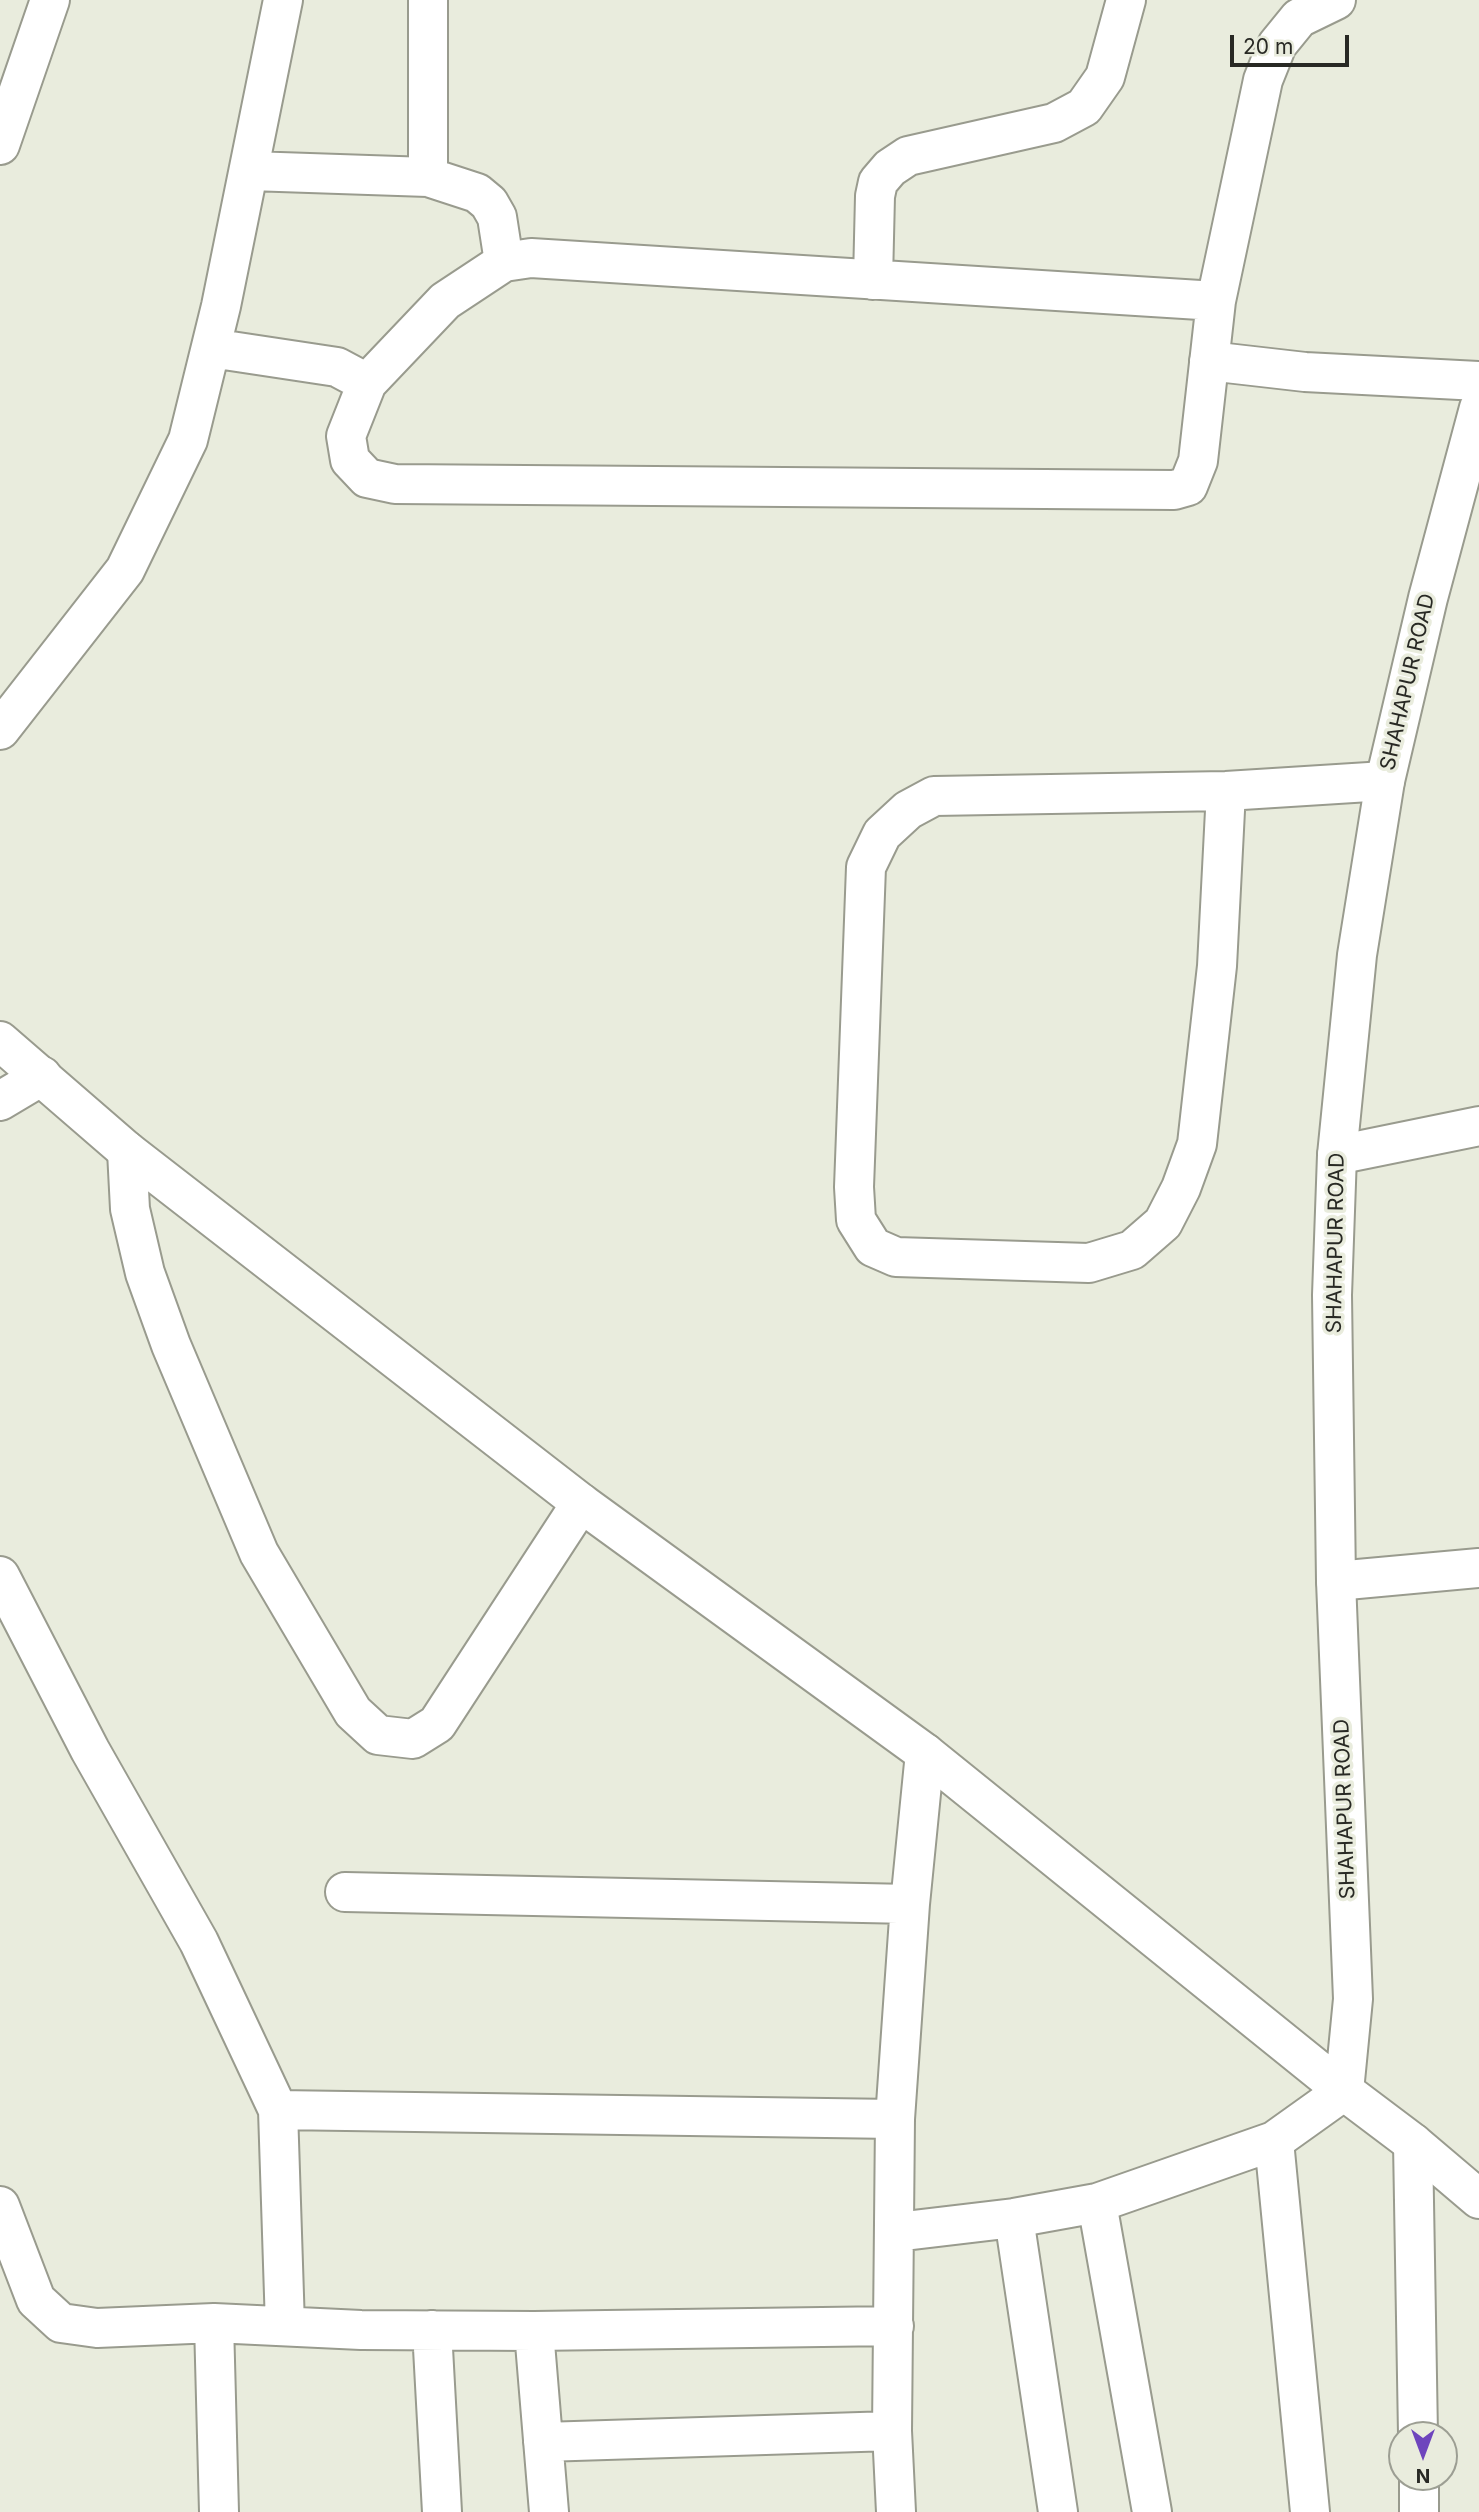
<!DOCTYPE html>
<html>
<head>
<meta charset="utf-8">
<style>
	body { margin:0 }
	#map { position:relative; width:1479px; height:2512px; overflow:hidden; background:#e9ecdd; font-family:Inter,sans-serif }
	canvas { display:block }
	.north { position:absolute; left:1388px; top:2421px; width:70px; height:70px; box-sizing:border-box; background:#e9ecdd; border:2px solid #9c9e93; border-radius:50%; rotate:180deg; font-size:19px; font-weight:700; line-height:28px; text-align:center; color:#282924 }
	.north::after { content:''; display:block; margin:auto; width:24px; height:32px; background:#6e45bd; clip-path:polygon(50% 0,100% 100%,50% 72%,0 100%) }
	.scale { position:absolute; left:1230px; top:35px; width:119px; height:32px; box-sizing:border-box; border:4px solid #282924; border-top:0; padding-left:9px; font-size:21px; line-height:24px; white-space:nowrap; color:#282924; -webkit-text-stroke:5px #e9ecdd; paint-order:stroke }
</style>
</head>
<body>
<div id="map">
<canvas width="1479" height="2512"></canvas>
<div class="north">N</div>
<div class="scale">20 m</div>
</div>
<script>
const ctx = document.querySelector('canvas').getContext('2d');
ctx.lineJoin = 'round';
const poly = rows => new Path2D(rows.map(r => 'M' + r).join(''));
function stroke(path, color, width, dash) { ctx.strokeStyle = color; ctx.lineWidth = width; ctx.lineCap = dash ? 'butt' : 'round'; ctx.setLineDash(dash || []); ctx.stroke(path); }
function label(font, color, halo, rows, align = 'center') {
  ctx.font = font + ' Inter,sans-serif'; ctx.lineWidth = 7; ctx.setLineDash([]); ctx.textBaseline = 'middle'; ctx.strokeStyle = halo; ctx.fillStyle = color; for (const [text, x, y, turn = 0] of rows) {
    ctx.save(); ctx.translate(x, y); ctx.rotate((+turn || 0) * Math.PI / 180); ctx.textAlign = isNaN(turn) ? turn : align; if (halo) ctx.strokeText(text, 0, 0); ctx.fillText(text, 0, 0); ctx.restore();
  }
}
const minor = poly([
	[428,0,428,177],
	[0,145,50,0],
	[250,171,428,177,477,193,489,203,497,217,504,262],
	[873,280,875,196,878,182,890,168,908,156,1054,123,1084,107,1105,77,1126,0],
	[1216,301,531,258,504,262,445,301,367,383,346,436,350,460,367,478,395,484,1174,490,1188,486,1198,461,1216,301,1263,80,1277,45,1299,18,1336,0],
	[211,348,337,367,367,383],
	[1209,361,1305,372,1479,381],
	[0,730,125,570,188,440,221,306,283,0],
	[1226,791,1217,966,1197,1144,1181,1188,1163,1223,1132,1250,1089,1263,896,1257,873,1247,856,1220,854,1187,866,867,882,834,908,810,934,796,1226,791,1385,781],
	[0,1101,42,1076],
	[127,1151,130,1209,145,1273,171,1345,259,1553,353,1712,378,1735,413,1739,437,1724,581,1503],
	[1337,1155,1479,1126],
	[0,1576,90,1750,199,1942,278,2110,285,2326],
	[1336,1581,1479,1568],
	[345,1892,910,1904],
	[278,2110,895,2119],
	[1274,2141,1310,2512],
	[1413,2143,1418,2435],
	[1097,2203,1152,2512],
	[0,2206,36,2300,61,2323,97,2328,214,2323,361,2330,534,2331,894,2326],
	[1014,2218,1058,2512],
	[896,2232,1014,2218,1097,2203,1274,2141,1344,2091],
	[214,2323,219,2512],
	[432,2330,442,2512],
	[534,2331,549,2512],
	[543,2442,892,2431],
	[1419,2477,1419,2512],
	[896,2512,892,2431,895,2119,910,1904,925,1753]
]);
const major = poly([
	[0,1041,127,1151,581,1503,925,1753,1344,2091,1413,2143,1479,2199],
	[1344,2091,1353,1999,1336,1581,1332,1295,1337,1155,1357,955,1385,781,1428,598,1479,408]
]);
stroke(minor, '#999b8e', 42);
stroke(major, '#999b8e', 42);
stroke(minor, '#fff', 38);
stroke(major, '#fff', 38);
label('21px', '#282924', '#e9ecdd', [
	["SHAHAPUR ROAD",1408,682,-77],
	["SHAHAPUR ROAD",1336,1243,-89],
	["SHAHAPUR ROAD",1345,1809,-92]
]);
</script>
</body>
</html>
